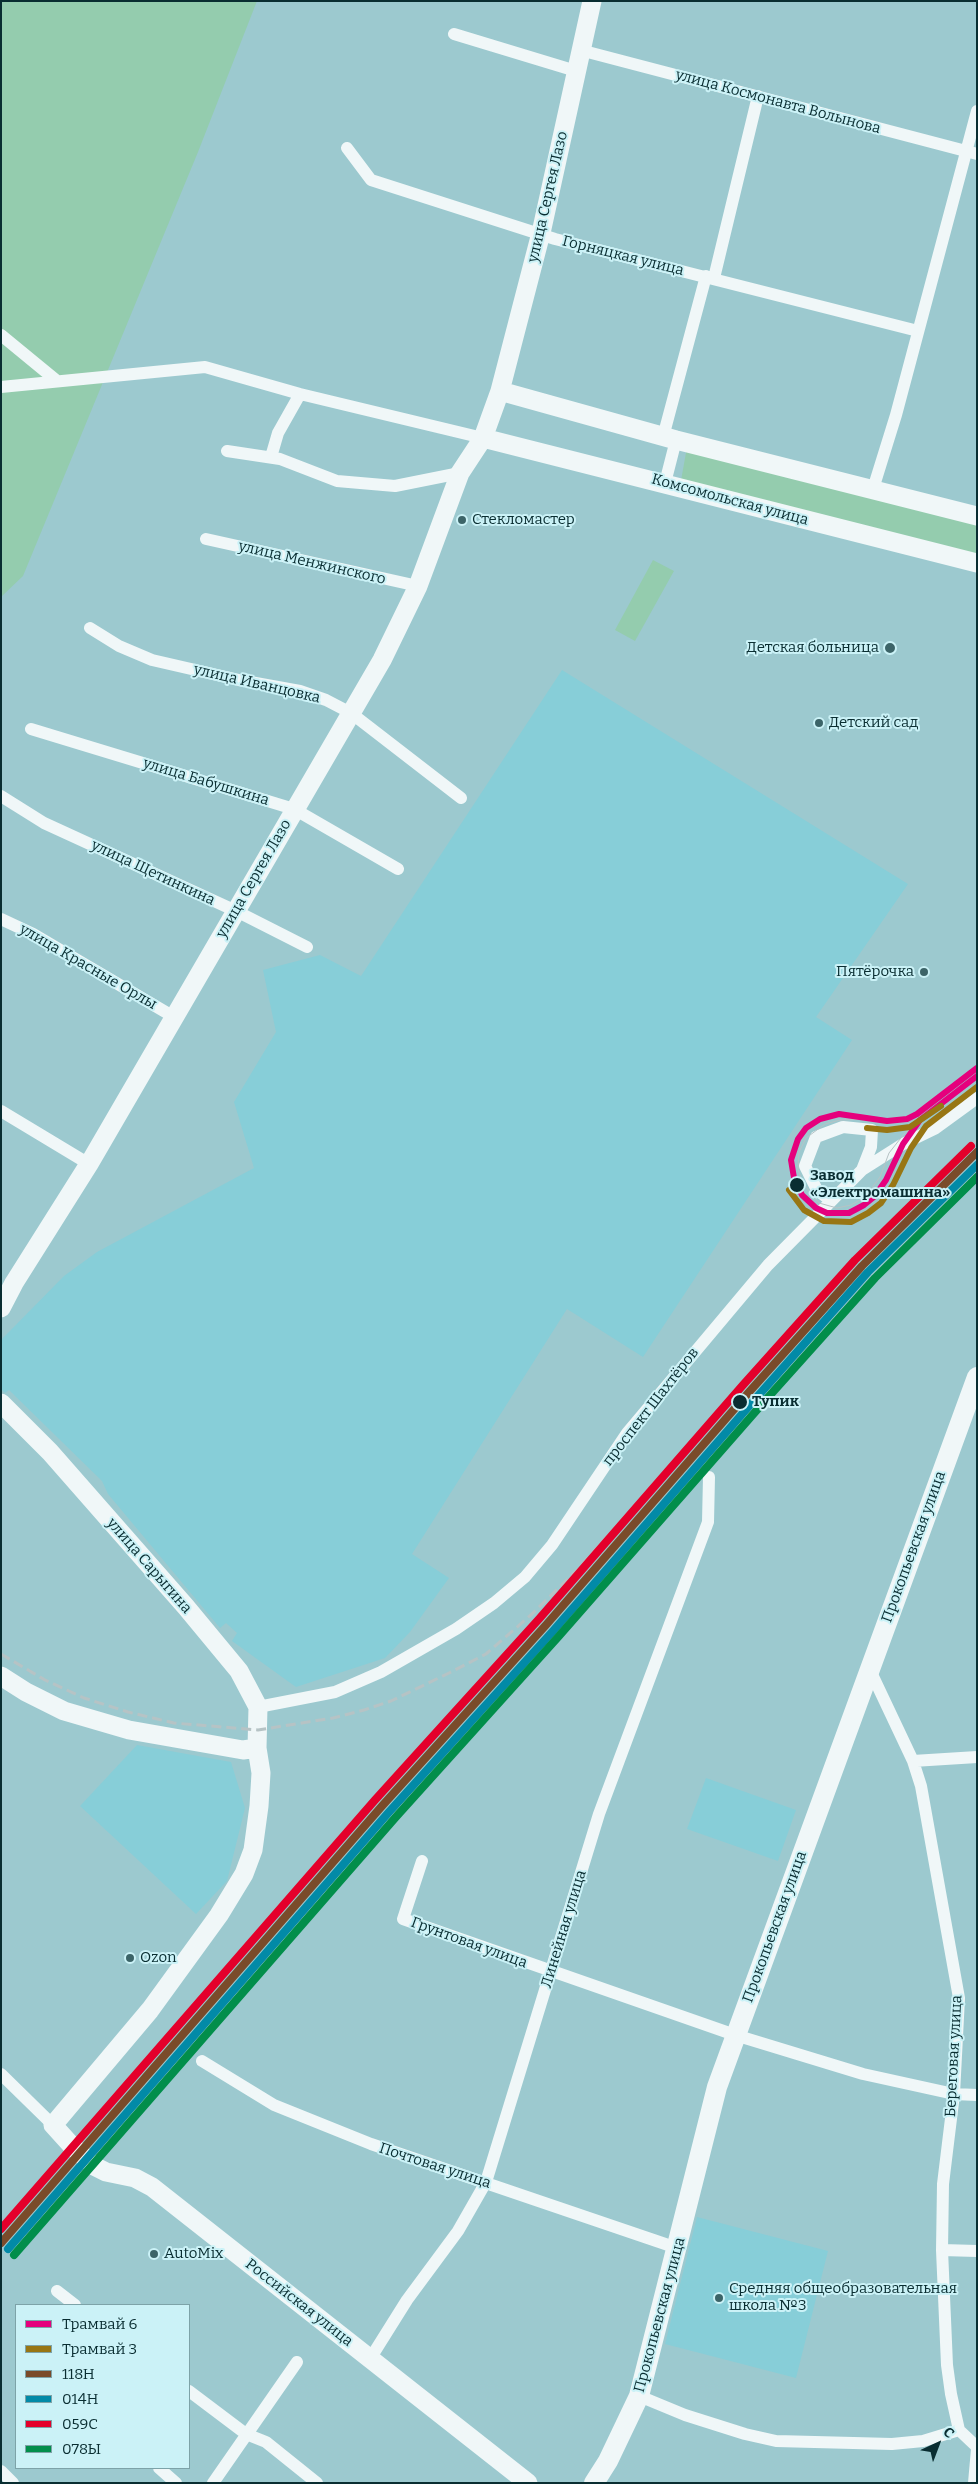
<!DOCTYPE html>
<html>
<head>
<meta charset="utf-8">
<style>
	body { margin:0 }
	#map { position:relative; width:978px; height:2484px; overflow:hidden; background:#9cc9cf; font-family:Bitter,serif }
	canvas { display:block }
	.frame { position:absolute; inset:0; border:2px solid #092d31; pointer-events:none }
	.legend { position:absolute; left:15px; top:2304px; width:175px; height:165px; box-sizing:border-box; background:#cbf2f7; border:1px solid #7da3a8; margin:0; padding:6px 9px; list-style:none; font-size:15px; color:#092d31 }
	.legend li { display:flex; align-items:center; gap:10px; height:25px }
	.legend b { width:25px; border:1px solid #7da3a8 }
	.north { position:absolute; left:913px; top:2419px; width:50px; height:50px; -webkit-text-stroke:4px #cbf2f7; paint-order:stroke; rotate:43deg; font-size:14px; font-weight:700; line-height:20px; text-align:center; color:#092d31 }
	.north::after { content:''; display:block; margin:auto; width:18px; height:22px; background:#092d31; clip-path:polygon(50% 0,100% 100%,50% 72%,0 100%) }
</style>
</head>
<body>
<div id="map">
<canvas width="978" height="2484"></canvas>
<div class="frame"></div>
<ul class="legend">
<li><b style="height:6px;background:#e5007d"></b>Трамвай 6</li>
<li><b style="height:6px;background:#987614"></b>Трамвай 3</li>
<li><b style="height:6px;background:#7a4b2a"></b>118Н</li>
<li><b style="height:6px;background:#028aa7"></b>014Н</li>
<li><b style="height:6px;background:#e4002b"></b>059С</li>
<li><b style="height:6px;background:#028e4b"></b>078Ы</li>
</ul>
<div class="north">С</div>
</div>
<script>
const ctx = document.querySelector('canvas').getContext('2d');
ctx.lineJoin = 'round';
function fillPath(path, color) { ctx.fillStyle = color; ctx.fill(path, 'evenodd'); }
const poly = rows => new Path2D(rows.map(r => 'M' + r).join(''));
function stroke(path, color, width, dash) { ctx.strokeStyle = color; ctx.lineWidth = width; ctx.lineCap = dash ? 'butt' : 'round'; ctx.setLineDash(dash || []); ctx.stroke(path); }
function label(font, color, halo, rows, align = 'center') {
  ctx.font = font + ' Bitter,serif'; ctx.lineWidth = 4; ctx.setLineDash([]); ctx.textBaseline = 'middle'; ctx.strokeStyle = halo; ctx.fillStyle = color; for (const [text, x, y, turn = 0] of rows) {
    ctx.save(); ctx.translate(x, y); ctx.rotate((+turn || 0) * Math.PI / 180); ctx.textAlign = isNaN(turn) ? turn : align; if (halo) ctx.strokeText(text, 0, 0); ctx.fillText(text, 0, 0); ctx.restore();
  }
}
fillPath(poly([
	[562,670,908,884,816,1017,852,1040,643,1357,567,1309,412,1554,449,1578,410,1632,385,1658,296,1687,232,1641,237,1633,226,1623,220,1628,108,1494,102,1481,9,1390,5,1393,1,1389,1,1340,64,1276,97,1252,254,1168,234,1102,276,1032,263,970,320,955,361,976],
	[137,1745,231,1762,245,1808,227,1881,196,1914,80,1806],
	[706,1778,796,1810,778,1861,687,1829],
	[697,2217,828,2251,796,2378,665,2344]
]), '#87ced8');
fillPath(poly([
	[1,1,257,1,198,152,23,576,1,597],
	[687,447,977,522,977,556,680,486],
	[653,560,674,571,635,641,615,630]
]), '#94ccae');
stroke(poly([
	[454,34,576,71],
	[580,50,977,154],
	[347,148,371,180,555,239,918,331],
	[714,278,758,96],
	[1,335,57,381],
	[1,387,205,367,300,394,483,438],
	[663,437,706,276],
	[227,451,280,459,337,481,395,486,460,473],
	[271,457,278,433,300,394],
	[665,483,676,440],
	[873,489,896,415,977,111],
	[206,539,418,586],
	[90,628,119,646,152,660,239,680,300,691,326,700,351,713,461,798],
	[31,729,294,809,398,869],
	[1,796,44,823,236,911,307,947],
	[1,919,33,934,174,1017],
	[1,1111,89,1164],
	[830,1200,817,1190,805,1166,816,1137,843,1127,872,1130,871,1147,862,1170],
	[870,1670,913,1761,921,1786,959,1998,954,2094,943,2184,942,2250,947,2365,951,2394,959,2430,977,2447],
	[258,1707,335,1692,381,1672,456,1629,494,1603,525,1577,552,1545,627,1433,768,1265,862,1170,903,1144,936,1128,977,1098],
	[913,1761,977,1757],
	[422,1861,403,1919,735,2035,863,2074,954,2094,977,2095],
	[202,2061,274,2105,371,2144,677,2248],
	[1,2074,53,2125],
	[942,2250,977,2251],
	[57,2291,75,2305],
	[370,2359,407,2300,458,2231,486,2182,599,1814,708,1522,709,1477],
	[189,2391,246,2434,266,2442,317,2483],
	[639,2396,685,2415,745,2434,776,2441,892,2444,923,2441,959,2430],
	[159,2468,176,2483],
	[1,2471,13,2483],
	[213,2483,297,2362],
	[974,2483,977,2449]
]), '#f0f7f8', 12);
stroke(poly([
	[500,391,676,440,977,516],
	[483,438,977,563],
	[1,1308,14,1283,89,1164,382,660,418,586,460,473,483,438,500,391,541,233,592,1],
	[1,1403,50,1452,186,1607,239,1671,258,1707,257,1748,261,1773,259,1806,253,1850,244,1874,219,1915,150,2010,53,2125,72,2146,94,2166,106,2172,135,2178,152,2187,528,2483],
	[1,1676,26,1692,64,1711,129,1730,243,1750,257,1748]
]), '#f0f7f8', 19);
stroke(poly([
	[594,2483,608,2461,639,2396,717,2087,977,1377]
]), '#f0f7f8', 20);
stroke(poly([
	[868,1119,840,1120,825,1124,806,1138,799,1152,798,1169,802,1182,819,1203,837,1208,851,1205,865,1197,880,1177,889,1153,904,1134,920,1120]
]), '#b6c3c5', 1);
stroke(poly([
	[1,1654,45,1680,84,1698,128,1712,174,1723,258,1730,333,1718,364,1710,391,1701,449,1673,486,1654,532,1614,578,1569,833,1284,920,1193,977,1140]
]), '#b6c3c5', 3, [10, 5]);
stroke(poly([
	[1,2243,382,1806,546,1625,750,1391,862,1266,977,1152]
]), '#7a4b2a', 8);
stroke(poly([
	[8,2249,389,1812,553,1631,757,1397,868,1272,977,1165]
]), '#028aa7', 8);
stroke(poly([
	[1,2229,375,1800,539,1619,743,1385,855,1260,971,1146]
]), '#e4002b', 8);
stroke(poly([
	[14,2255,395,1818,559,1636,763,1403,875,1278,977,1177]
]), '#028e4b', 8);
stroke(poly([
	[977,1068,917,1114,907,1119,887,1121,839,1114,820,1119,806,1128,798,1139,791,1160,794,1178,802,1195,816,1208,827,1213,849,1213,864,1205,874,1197,886,1180,903,1144,920,1120,977,1076]
]), '#e5007d', 6);
stroke(poly([
	[867,1128,887,1130,910,1127,941,1106],
	[789,1190,804,1210,824,1221,851,1222,868,1213,881,1203,893,1185,911,1148,926,1126,977,1087]
]), '#987614', 6);
for (const [x, y, r, color] of [
	[462,520,5,"#3c6468"],
	[890,648,6,"#3c6468"],
	[819,723,5,"#3c6468"],
	[924,972,5,"#3c6468"],
	[797,1185,8,"#092d31"],
	[740,1402,8,"#092d31"],
	[130,1958,5,"#3c6468"],
	[154,2254,5,"#3c6468"],
	[719,2298,5,"#3c6468"]
]) { const dot = new Path2D(); dot.arc(x, y, r, 0, 2 * Math.PI); ctx.fillStyle = color; ctx.fill(dot); stroke(dot, '#cbf2f7', 2); }
label('15px', '#092d31', '#cbf2f7', [
	["улица Космонавта Волынова",778,102,15],
	["улица Сергея Лазо",548,197,-77],
	["Горняцкая улица",623,256,14],
	["Комсомольская улица",730,500,15],
	["улица Менжинского",312,563,13],
	["улица Иванцовка",257,684,13],
	["улица Бабушкина",206,782,17],
	["улица Щетинкина",153,873,25],
	["улица Сергея Лазо",254,879,-60],
	["улица Красные Орлы",88,967,30],
	["проспект Шахтёров",651,1407,-52],
	["Прокопьевская улица",914,1547,-70],
	["улица Сарыгина",149,1566,49],
	["Прокопьевская улица",775,1927,-70],
	["Линейная улица",564,1929,-73],
	["Грунтовая улица",469,1943,20],
	["Береговая улица",954,2056,-87],
	["Почтовая улица",435,2166,18],
	["Российская улица",299,2303,38],
	["Прокопьевская улица",660,2315,-75]
]);
label('15px', '#092d31', '#cbf2f7', [
	["Стекломастер",472,520],
	["Детская больница",879,648,"right"],
	["Детский сад",829,723],
	["Пятёрочка",914,972,"right"],
	["Ozon",140,1958],
	["AutoMix",164,2254],
	["Средняя общеобразовательная",729,2289],
	["школа №3",729,2306]
], 'left');
label('bold 15px', '#092d31', '#cbf2f7', [
	["Завод",810,1176],
	["«Электромашина»",810,1193],
	["Тупик",752,1402]
], 'left');
</script>
</body>
</html>
